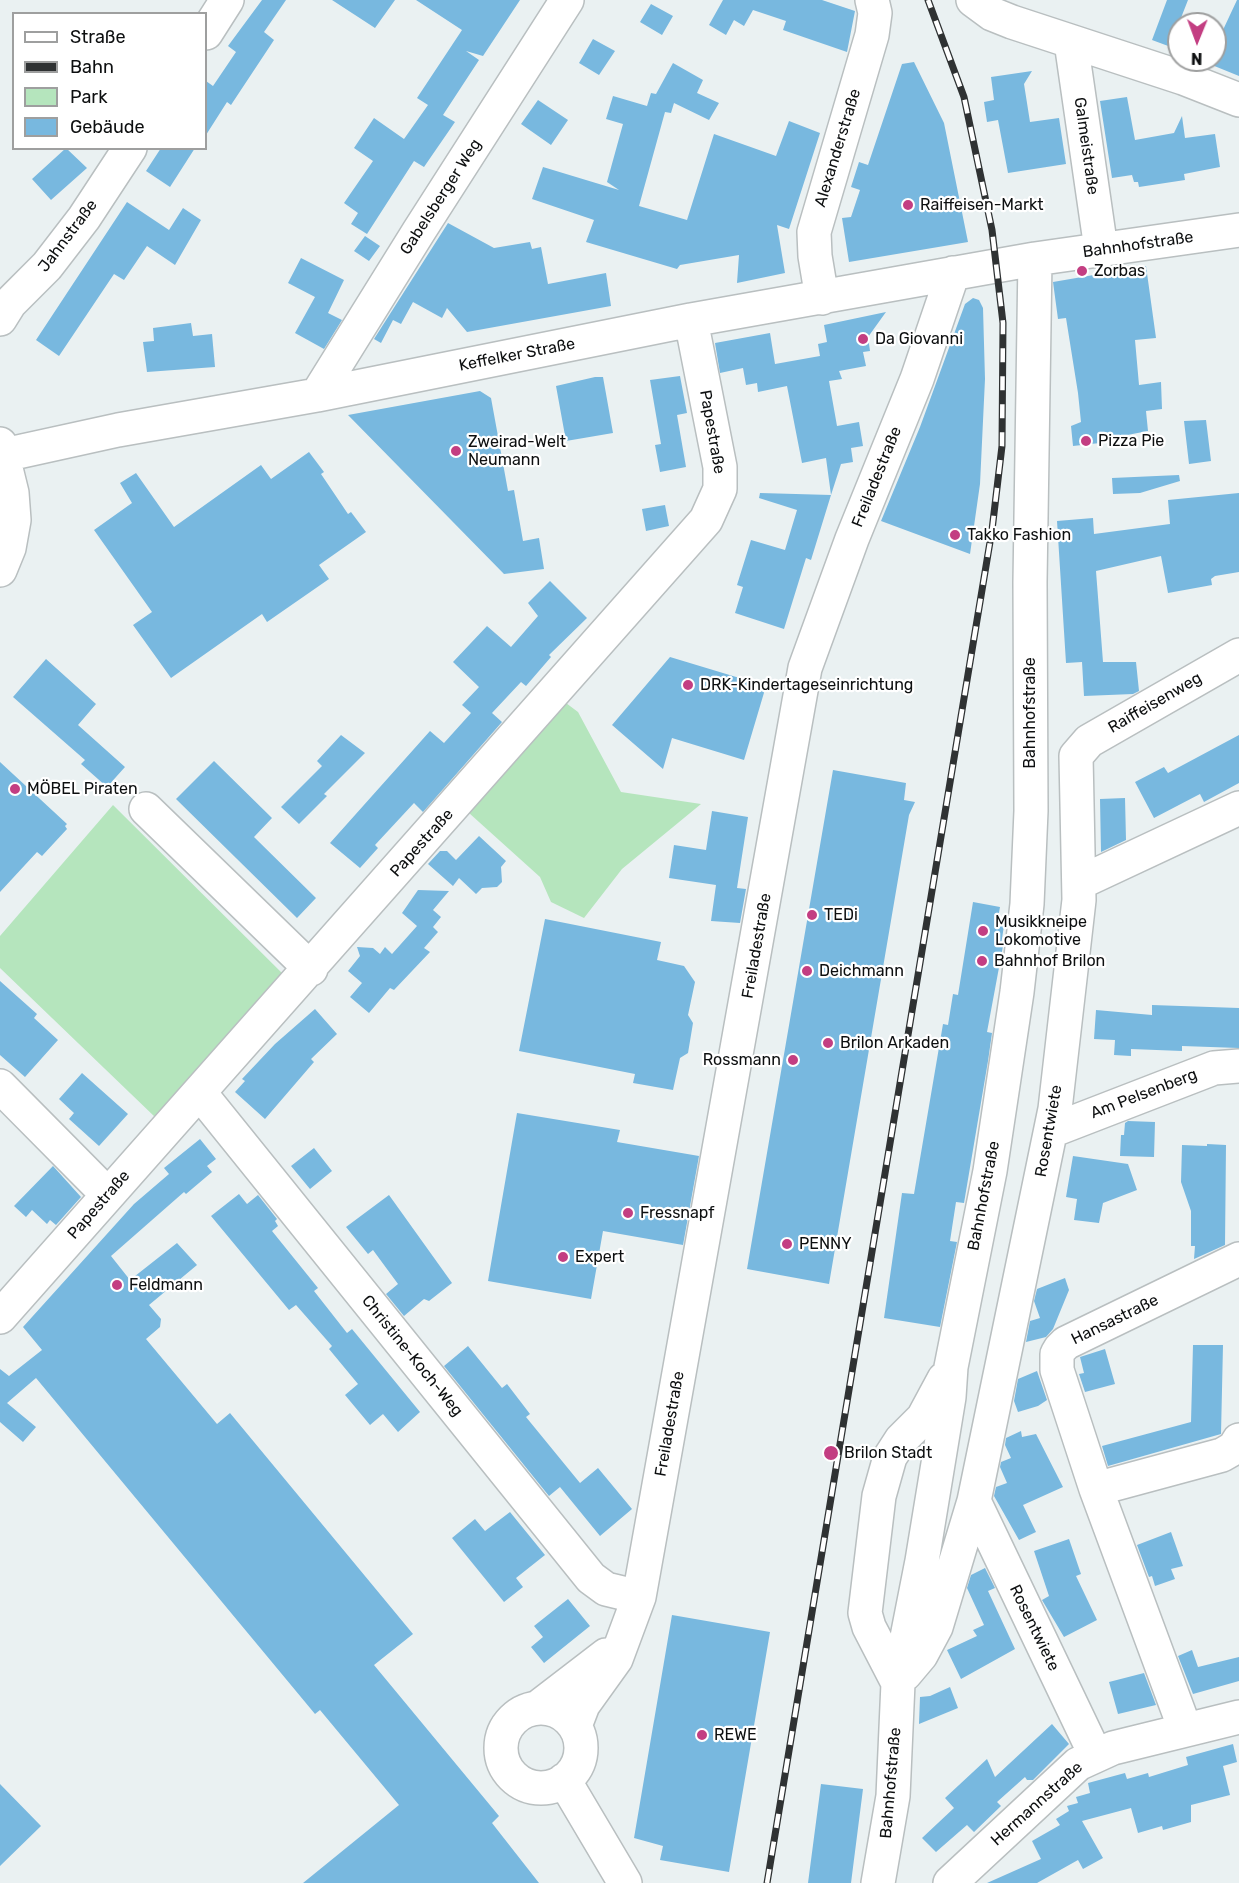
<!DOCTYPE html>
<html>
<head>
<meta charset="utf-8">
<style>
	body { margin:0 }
	#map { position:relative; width:1239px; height:1883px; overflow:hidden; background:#eaf1f2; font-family:Rubik,sans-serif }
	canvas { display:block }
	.legend { position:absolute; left:12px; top:12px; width:195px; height:138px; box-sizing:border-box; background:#fff; border:2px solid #9e9f9f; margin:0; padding:8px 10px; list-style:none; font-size:18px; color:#0d0f10 }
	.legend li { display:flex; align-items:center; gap:12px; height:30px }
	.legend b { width:30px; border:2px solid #9e9f9f }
	.north { position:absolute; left:1167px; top:12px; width:60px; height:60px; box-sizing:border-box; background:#fff; border:2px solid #9e9f9f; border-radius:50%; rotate:181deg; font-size:16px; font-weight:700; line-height:24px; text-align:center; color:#0d0f10 }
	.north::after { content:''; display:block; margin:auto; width:21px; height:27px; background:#c33e82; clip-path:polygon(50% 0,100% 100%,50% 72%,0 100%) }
</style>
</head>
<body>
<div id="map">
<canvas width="1239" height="1883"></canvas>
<ul class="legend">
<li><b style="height:8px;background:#fff"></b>Straße</li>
<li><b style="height:8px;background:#2f3233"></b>Bahn</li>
<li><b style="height:16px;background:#b5e5bd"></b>Park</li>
<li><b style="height:16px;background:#78b8df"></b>Gebäude</li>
</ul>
<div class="north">N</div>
</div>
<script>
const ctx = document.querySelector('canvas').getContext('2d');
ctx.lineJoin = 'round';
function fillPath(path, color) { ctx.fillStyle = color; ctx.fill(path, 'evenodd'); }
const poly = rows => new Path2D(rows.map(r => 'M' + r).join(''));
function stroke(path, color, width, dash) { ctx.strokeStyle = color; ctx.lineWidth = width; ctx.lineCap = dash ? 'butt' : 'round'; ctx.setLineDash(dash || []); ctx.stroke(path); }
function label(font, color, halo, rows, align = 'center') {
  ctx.font = font + ' Rubik,sans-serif'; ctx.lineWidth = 4.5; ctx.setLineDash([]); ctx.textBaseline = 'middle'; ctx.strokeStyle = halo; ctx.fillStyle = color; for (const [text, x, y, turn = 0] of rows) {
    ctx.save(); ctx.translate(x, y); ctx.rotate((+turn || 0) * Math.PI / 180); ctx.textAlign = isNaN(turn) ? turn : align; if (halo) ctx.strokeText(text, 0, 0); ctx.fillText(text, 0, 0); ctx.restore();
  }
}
fillPath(poly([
	[566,703,578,712,621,792,701,804,622,869,584,918,551,902,540,877,469,813,474,807,471,802],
	[113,805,290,981,156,1118,0,968,0,936]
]), '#b5e5bd');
fillPath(poly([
	[262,0,286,0,264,32,274,40,231,105,227,102,206,135,206,81,213,86,236,52,228,46],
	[332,0,395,0,375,28],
	[416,0,520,0,483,56,466,51,479,60,443,115,455,122,424,167,414,161,367,234,351,224,358,213,344,203,373,161,354,148,374,118,404,139,428,105,417,98,462,30],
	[723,0,822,0,855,11,847,52,783,30,786,21,753,10,744,26,734,20,726,35,709,25],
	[1167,0,1188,0,1179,23,1179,50,1152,40],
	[1237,0,1239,0,1239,76,1207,63,1209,60,1215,60,1215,47],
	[651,4,673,16,662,35,640,22],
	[593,39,615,51,599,75,579,63],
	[914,62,944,123,968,242,849,262,842,218,851,217,860,190,851,187,859,162,868,165,902,64],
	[673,63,703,80,697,93,719,103,709,120,674,103,671,113,665,112,639,206,687,220,714,134,776,156,789,121,820,133,789,229,777,225,785,273,737,283,739,255,680,265,677,269,586,242,594,220,532,199,543,167,619,190,607,182,623,124,606,119,613,96,647,106,651,93,656,94],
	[1032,71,1024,84,1030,122,1059,118,1066,164,1008,173,998,120,987,122,984,102,994,100,991,77],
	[1127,97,1135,140,1174,133,1182,116,1185,138,1215,134,1220,167,1184,174,1185,180,1139,187,1138,182,1134,182,1132,175,1112,178,1100,101],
	[538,100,568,120,551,145,521,124],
	[66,148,87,168,51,200,32,179],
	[161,148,195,148,170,187,146,171],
	[127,202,169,230,183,208,201,220,175,265,147,246,124,280,114,274,59,356,36,340],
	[448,223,494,248,530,242,532,249,541,247,548,284,606,273,611,306,467,332,447,308,442,318,413,302,401,324,393,320,381,343,374,339],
	[365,236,380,246,369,261,354,251],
	[301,258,344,280,328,313,342,320,324,349,295,333,315,297,288,283],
	[1146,266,1156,338,1135,340,1139,385,1161,382,1162,409,1146,411,1148,431,1117,437,1118,441,1073,446,1071,426,1081,422,1078,393,1066,318,1058,319,1053,282],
	[973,298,979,300,983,308,985,379,980,484,970,554,881,521,920,427,965,304],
	[886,312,868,337,870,351,863,352,866,366,839,371,842,379,829,381,837,426,859,422,863,446,851,448,853,462,841,464,831,495,826,458,802,463,787,386,758,392,757,383,746,385,743,368,720,373,715,343,770,333,775,364,820,356,818,344,827,342,824,325],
	[191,323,193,336,212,334,215,367,147,372,143,342,154,341,153,328],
	[680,376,687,413,677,415,686,467,660,472,655,445,661,444,650,380],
	[595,377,603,377,613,433,566,441,556,386],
	[480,391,491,398,508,491,514,490,523,541,539,538,544,569,504,574,348,415],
	[1206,420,1211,461,1189,464,1184,421],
	[309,452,324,472,321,474,348,514,351,512,366,532,319,565,329,579,267,622,262,614,171,678,133,625,152,612,94,530,132,503,120,483,136,473,174,527,261,465,271,479],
	[1179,475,1180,481,1140,493,1113,494,1112,478],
	[760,493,831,495,811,560,806,558,784,629,735,613,743,587,737,585,751,540,785,550,797,510,759,498],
	[1239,493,1239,572,1215,576,1211,579,1212,585,1168,593,1161,556,1096,571,1103,662,1136,662,1139,691,1133,694,1084,696,1082,662,1066,663,1057,521,1093,518,1094,534,1170,524,1168,500],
	[665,505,669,526,646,531,642,509],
	[550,581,587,618,549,655,551,657,526,686,521,682,492,713,502,722,423,812,414,803,375,845,378,848,360,868,330,843,430,731,444,743,471,713,462,705,479,687,453,662,487,626,511,647,538,616,528,603],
	[670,657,766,686,744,760,672,738,663,769,612,725],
	[46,659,96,704,78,725,125,767,107,787,81,764,85,760,13,697],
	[341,735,365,753,324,794,327,796,299,824,281,807,322,766,317,761],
	[1239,735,1239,783,1204,802,1200,794,1154,818,1135,782,1164,767,1168,773],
	[214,761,272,818,254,837,316,898,297,918,176,799],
	[0,762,67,824,65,826,67,829,42,856,37,852,0,892],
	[833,770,906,783,904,800,915,802,909,815,829,1284,747,1269],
	[1125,798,1126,840,1101,852,1100,799],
	[712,811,748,817,737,888,746,889,740,923,711,921,716,885,669,878,674,845,706,850],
	[479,836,506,861,501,867,502,882,497,887,482,888,476,894,459,878,453,886,428,864,440,851,447,851,456,860],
	[418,890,449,891,433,910,441,917,433,927,438,932,424,948,430,952,394,990,390,988,369,1013,350,997,362,983,348,971,360,956,357,947,373,948,380,954,385,947,392,954,417,926,402,913],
	[973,902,1000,907,998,918,1005,919,1001,945,1003,946,987,1032,992,1033,988,1061,964,1203,956,1202,950,1241,957,1242,940,1327,884,1318,902,1193,914,1194,943,1024,948,1025,953,994,958,995],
	[545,919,661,942,657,960,684,966,695,982,688,1015,693,1023,688,1053,680,1058,673,1090,633,1083,635,1074,519,1051],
	[0,981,37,1014,34,1018,58,1040,25,1077,0,1055],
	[1152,1005,1239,1008,1239,1048,1182,1046,1182,1051,1131,1049,1131,1056,1114,1055,1115,1040,1094,1039,1096,1010,1152,1015],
	[315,1009,337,1034,311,1059,314,1062,265,1119,235,1092,245,1081,242,1079,275,1044],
	[82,1073,128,1114,99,1146,69,1119,74,1113,59,1099],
	[517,1113,620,1130,617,1142,699,1156,683,1245,603,1231,591,1299,488,1281],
	[1128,1121,1155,1122,1154,1157,1120,1156,1121,1135,1124,1135,1125,1123],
	[200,1139,216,1159,207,1166,212,1172,186,1194,184,1192,111,1256,130,1280,177,1243,197,1265,149,1305,161,1319,160,1327,146,1339,217,1424,230,1413,413,1634,374,1665,499,1816,492,1823,539,1883,303,1883,399,1805,320,1710,315,1714,36,1378,7,1403,36,1427,23,1442,0,1422,0,1369,9,1376,42,1350,23,1327,134,1204,169,1174,164,1168],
	[1207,1144,1226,1145,1225,1245,1194,1259,1195,1246,1191,1246,1191,1211,1181,1182,1182,1145,1207,1146],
	[314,1148,332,1171,310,1189,291,1166],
	[1073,1156,1128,1164,1137,1190,1103,1203,1099,1223,1074,1220,1077,1199,1066,1197],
	[53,1166,81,1197,56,1225,50,1220,47,1224,32,1210,26,1217,14,1206],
	[239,1194,247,1204,258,1195,277,1219,275,1221,278,1226,272,1231,318,1288,314,1291,347,1333,352,1329,420,1412,398,1432,383,1414,370,1425,345,1395,358,1384,329,1349,332,1346,296,1305,289,1310,211,1216],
	[389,1195,452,1283,429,1301,424,1299,404,1316,386,1294,398,1284,373,1250,368,1254,346,1227],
	[1065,1278,1069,1290,1053,1329,1046,1337,1026,1342,1030,1321,1040,1318,1034,1301,1037,1289],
	[1193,1345,1223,1345,1221,1434,1108,1466,1102,1446,1191,1422],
	[468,1346,502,1388,507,1384,530,1414,526,1417,580,1483,598,1468,632,1509,600,1536,560,1487,549,1496,444,1366],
	[1105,1349,1115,1384,1085,1392,1079,1374,1084,1373,1080,1357],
	[1037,1371,1047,1400,1038,1406,1018,1412,1014,1401,1018,1379],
	[1021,1431,1022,1437,1036,1434,1063,1487,1023,1505,1036,1532,1019,1540,994,1496,996,1487,1007,1483,1000,1467,1001,1462,1011,1458,1005,1445,1006,1438],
	[510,1512,545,1555,516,1578,523,1587,504,1602,452,1538,475,1519,485,1531],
	[1171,1532,1183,1566,1171,1569,1175,1579,1155,1586,1152,1576,1149,1577,1137,1545],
	[1069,1539,1081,1574,1076,1576,1097,1620,1064,1637,1042,1600,1049,1596,1034,1551],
	[985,1568,995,1588,988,1591,1015,1649,961,1679,947,1650,977,1636,973,1630,984,1625,967,1588,971,1575],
	[568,1599,590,1626,544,1663,531,1647,543,1637,534,1626],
	[672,1615,770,1632,729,1872,660,1860,663,1846,634,1838],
	[1192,1650,1198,1667,1239,1657,1239,1681,1193,1694,1178,1656],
	[1144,1673,1156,1705,1118,1714,1109,1682],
	[950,1687,958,1708,919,1724,920,1697,930,1696],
	[1052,1724,1069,1744,1033,1780,1027,1780,1025,1777,997,1802,1001,1806,974,1832,967,1825,936,1852,922,1838,954,1808,945,1798,987,1759,995,1777],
	[1233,1744,1237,1762,1223,1766,1230,1795,1191,1805,1191,1822,1163,1830,1162,1826,1138,1833,1131,1808,1082,1821,1103,1858,1083,1869,1078,1860,1037,1883,987,1883,1041,1859,1032,1841,1060,1825,1056,1819,1069,1811,1067,1806,1078,1803,1076,1797,1090,1793,1088,1783,1125,1773,1127,1779,1148,1773,1149,1777,1188,1765,1186,1757],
	[0,1784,41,1826,0,1866],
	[821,1784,863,1789,851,1883,808,1883]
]), '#78b8df');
const minor = poly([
	[973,0,992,14,1012,22,1183,78,1239,100],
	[206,33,227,0],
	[1071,42,1101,249],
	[822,298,815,256,814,232,872,35,875,13,872,0],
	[0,319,10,303,47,266,84,218,130,148],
	[317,395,419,231,567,0],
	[0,444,12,493,14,520,9,548,0,570],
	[0,456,118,430,317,395,691,320,1035,259,1239,230],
	[146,809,311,969],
	[1079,883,1239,808],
	[0,1086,108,1195],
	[200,1093,591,1578,606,1589,639,1597],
	[1051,1131,1214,1068,1239,1066],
	[0,1317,706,520,720,489,720,467,691,320],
	[1096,1489,1057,1370,1057,1354,1060,1349,1066,1343,1239,1259],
	[974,1501,1095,1754],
	[905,1674,921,1655,936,1627,974,1501,1055,1109,1079,900,1076,756,1089,741,1239,655],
	[898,1683,869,1627,865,1613,879,1496,890,1457,901,1440,923,1418,944,1379],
	[537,1708,606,1655],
	'501 1748a40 40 0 1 1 80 0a40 40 0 1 1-80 0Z',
	[575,1726,583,1705,616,1659,639,1597,805,668,852,539,917,379,953,273],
	[1185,1729,1096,1489,1222,1455,1234,1448,1239,1440],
	[564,1780,625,1883],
	[878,1883,893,1796,898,1683,922,1561,949,1397,951,1367,990,1171,1017,992,1027,904,1031,811,1030,582,1035,259],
	[950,1883,1078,1764,1113,1748,1239,1717]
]);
stroke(minor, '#b9bfc0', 36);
stroke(minor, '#fff', 33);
const rail = poly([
	[767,1883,992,530,1002,446,1003,323,992,230,964,97,928,0]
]);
stroke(rail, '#2f3233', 7);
stroke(rail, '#fff', 4.5, [14]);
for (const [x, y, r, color] of [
	[908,205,6,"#c33e82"],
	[1082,271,6,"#c33e82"],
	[863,339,6,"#c33e82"],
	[1086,441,6,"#c33e82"],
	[456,451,6,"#c33e82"],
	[955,535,6,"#c33e82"],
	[688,685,6,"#c33e82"],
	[15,789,6,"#c33e82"],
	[812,915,6,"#c33e82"],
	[983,931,6,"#c33e82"],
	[982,961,6,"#c33e82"],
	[807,971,6,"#c33e82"],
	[828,1043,6,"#c33e82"],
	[793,1060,6,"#c33e82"],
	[628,1213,6,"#c33e82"],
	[787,1244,6,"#c33e82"],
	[563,1257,6,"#c33e82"],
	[117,1285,6,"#c33e82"],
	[831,1453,8,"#c33e82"],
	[702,1735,6,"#c33e82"]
]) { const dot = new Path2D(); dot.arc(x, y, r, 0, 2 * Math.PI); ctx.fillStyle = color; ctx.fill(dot); stroke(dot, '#fff', 2); }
label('16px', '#0d0f10', '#fff', [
	["Galmeistraße",1086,146,82],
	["Alexanderstraße",838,148,-73],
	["Gabelsberger Weg",441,197,-57],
	["Jahnstraße",68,236,-53],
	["Bahnhofstraße",1138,245,-8],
	["Keffelker Straße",517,355,-11],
	["Papestraße",712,432,80],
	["Freiladestraße",877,477,-68],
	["Raiffeisenweg",1155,703,-30],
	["Bahnhofstraße",1030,713,-90],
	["Papestraße",422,843,-48],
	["Freiladestraße",757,946,-80],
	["Am Pelsenberg",1144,1094,-21],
	["Rosentwiete",1049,1131,-80],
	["Bahnhofstraße",984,1196,-79],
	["Papestraße",99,1205,-49],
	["Hansastraße",1115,1320,-26],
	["Christine-Koch-Weg",412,1356,51],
	["Freiladestraße",670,1424,-80],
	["Rosentwiete",1034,1628,64],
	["Bahnhofstraße",891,1783,-85],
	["Hermannstraße",1037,1804,-42]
]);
label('16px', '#0d0f10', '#fff', [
	["Raiffeisen-Markt",920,205],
	["Zorbas",1094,271],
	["Da Giovanni",875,339],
	["Pizza Pie",1098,441],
	["Zweirad-Welt",468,442],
	["Neumann",468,460],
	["Takko Fashion",967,535],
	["DRK-Kindertageseinrichtung",700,685],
	["MÖBEL Piraten",27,789],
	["TEDi",824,915],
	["Musikkneipe",995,922],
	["Lokomotive",995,940],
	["Bahnhof Brilon",994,961],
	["Deichmann",819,971],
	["Brilon Arkaden",840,1043],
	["Rossmann",781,1060,"right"],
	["Fressnapf",640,1213],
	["PENNY",799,1244],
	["Expert",575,1257],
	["Feldmann",129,1285],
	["Brilon Stadt",844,1453],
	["REWE",714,1735]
], 'left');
</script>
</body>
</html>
